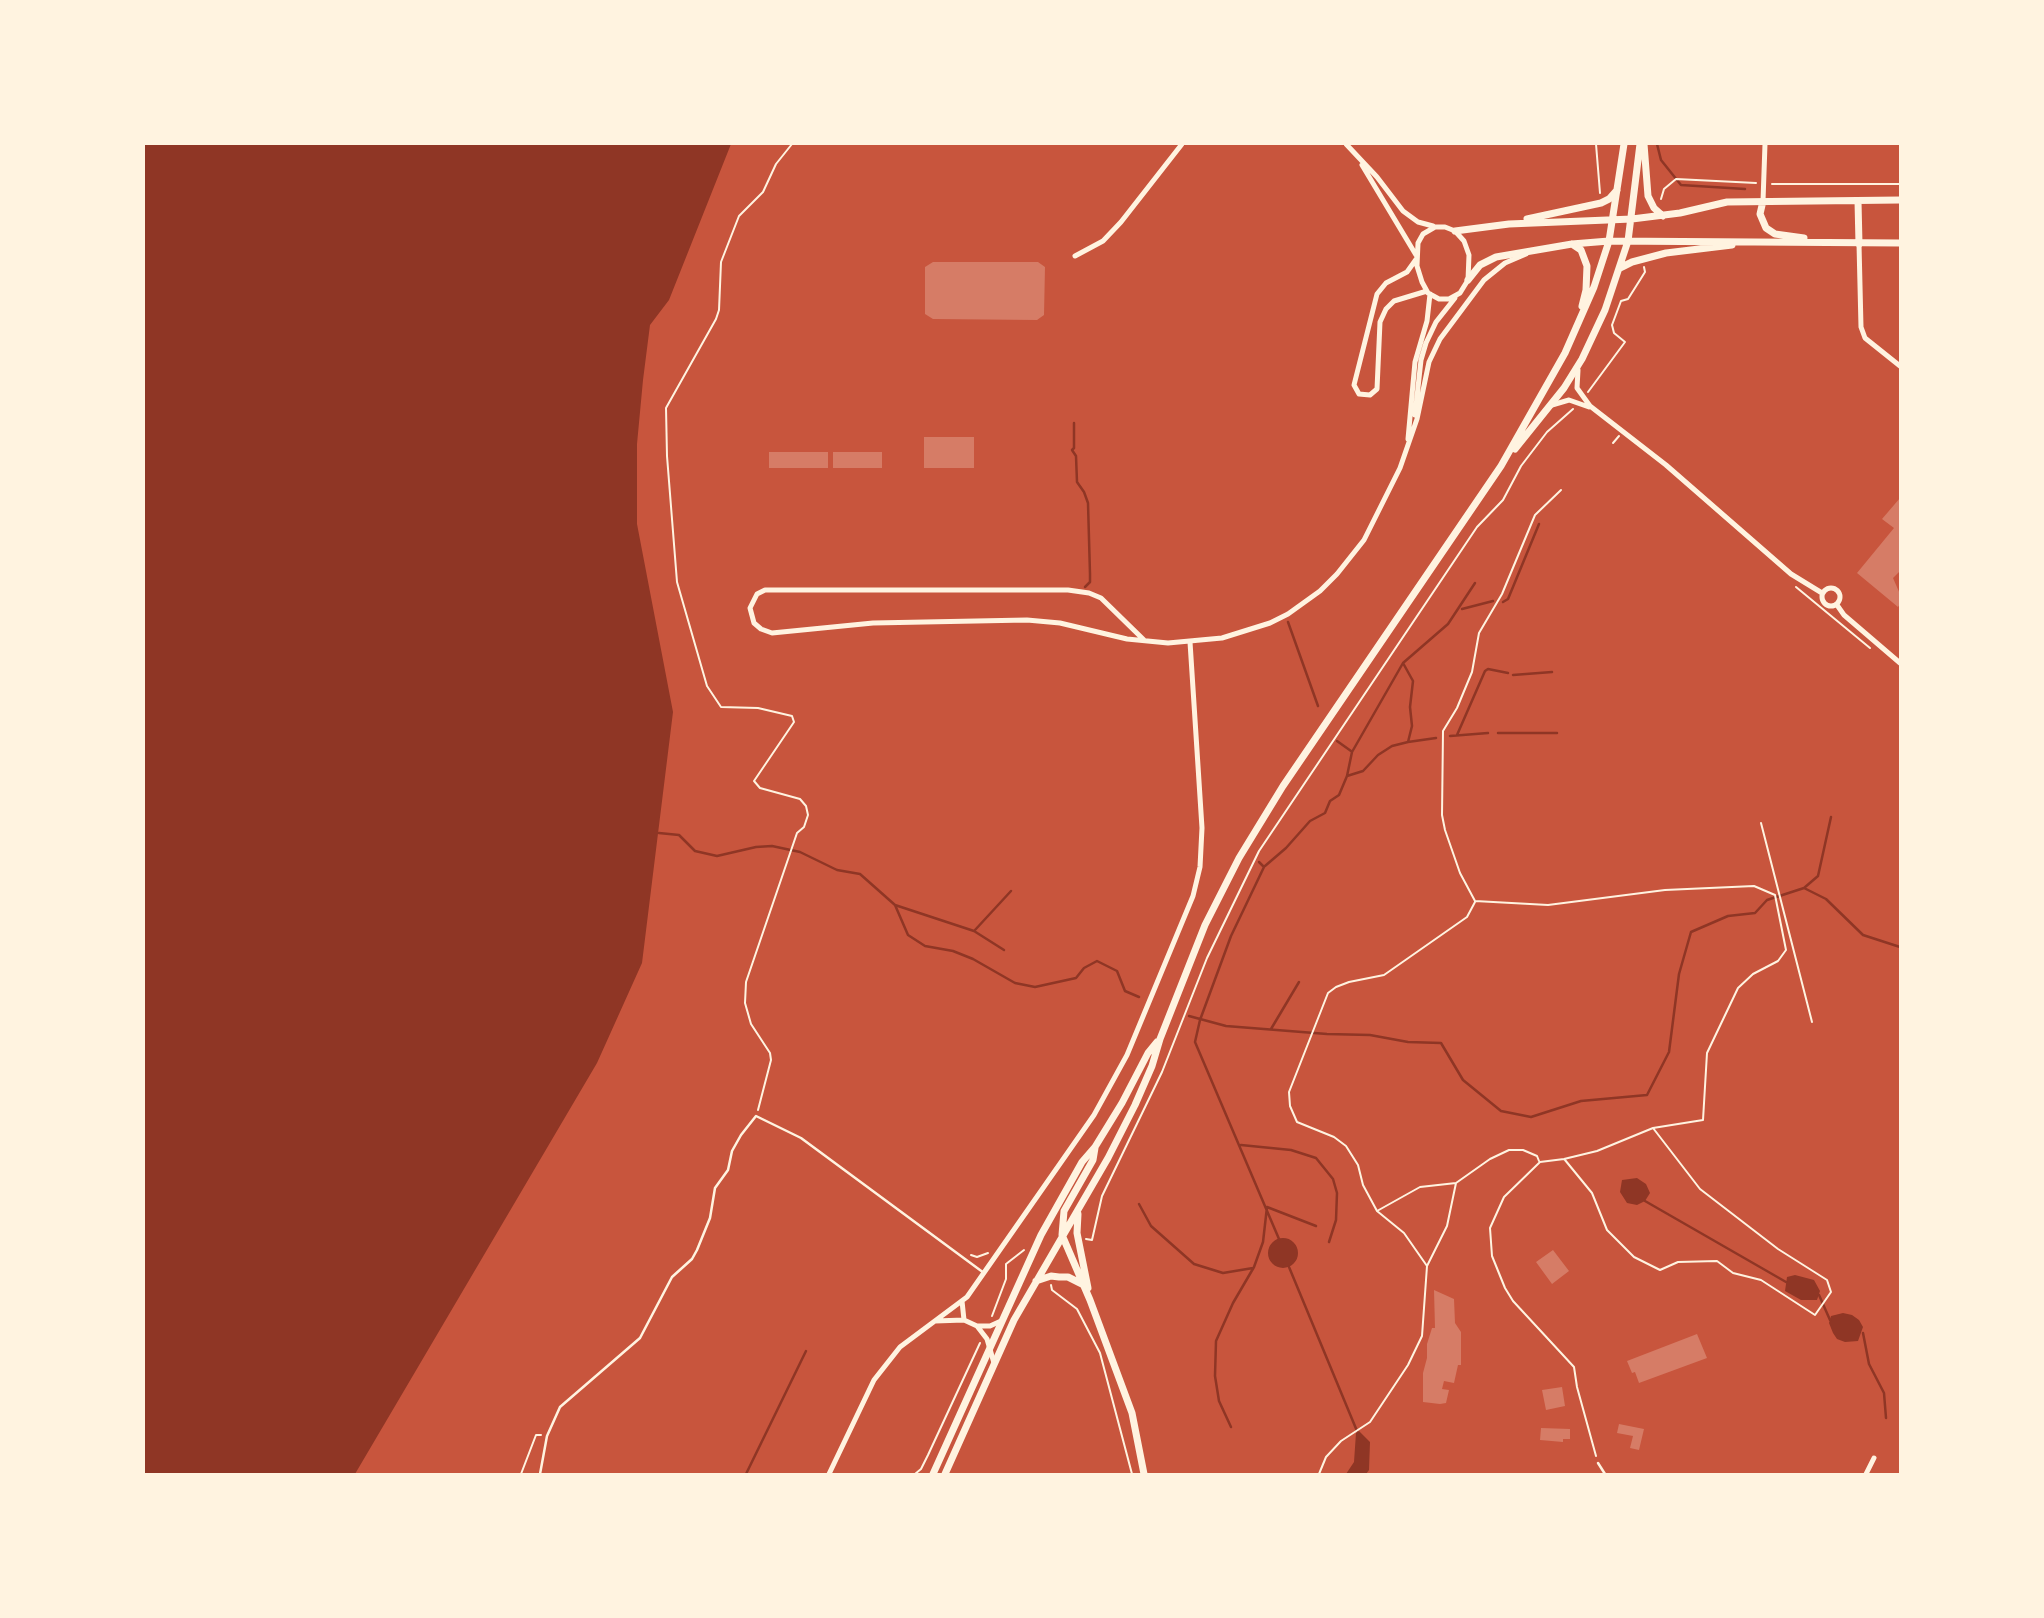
<!DOCTYPE html>
<html>
<head>
<meta charset="utf-8">
<style>
	body { margin:0 }
	#map { position:relative; width:2044px; height:1618px; overflow:hidden; background:#c8553d; font-family:Karla,sans-serif }
	canvas { display:block }
	.frame { position:absolute; inset:0; border:145px solid #fff3e0; pointer-events:none }
</style>
</head>
<body>
<div id="map">
<canvas width="2044" height="1618"></canvas>
<div class="frame"></div>
</div>
<script>
const ctx = document.querySelector('canvas').getContext('2d');
ctx.lineJoin = 'round';
function fillPath(path, color) { ctx.fillStyle = color; ctx.fill(path, 'evenodd'); }
const poly = rows => new Path2D(rows.map(r => 'M' + r).join(''));
function stroke(path, color, width, dash) { ctx.strokeStyle = color; ctx.lineWidth = width; ctx.lineCap = dash ? 'butt' : 'round'; ctx.setLineDash(dash || []); ctx.stroke(path); }
fillPath(poly([
	[144,144,731,144,669,300,650,325,643,380,637,444,637,524,673,712,642,963,597,1063,355,1474,144,1474],
	[1637,1178,1646,1184,1650,1193,1645,1201,1637,1205,1627,1203,1620,1192,1622,1180],
	'1268 1253a15 15 0 1 1 30 0a15 15 0 1 1-30 0Z',
	[1795,1275,1814,1280,1820,1291,1817,1300,1801,1300,1785,1291,1787,1277],
	[1843,1313,1852,1315,1859,1320,1863,1327,1858,1341,1845,1342,1837,1339,1833,1333,1829,1323,1831,1316],
	[1359,1431,1370,1442,1369,1470,1366,1474,1346,1474,1354,1462,1356,1433]
]), '#8f3625');
stroke(poly([
	[1657,144,1661,160,1681,185,1745,189],
	[1074,423,1074,448,1072,450,1076,456,1077,482,1084,492,1088,503,1090,574,1090,582,1085,587],
	[1503,602,1508,599,1539,524],
	[1462,609,1493,601],
	[1288,622,1318,706],
	[1513,675,1552,672],
	[1498,733,1557,733],
	[1457,735,1485,671,1488,669,1508,673],
	[1450,736,1488,733],
	[1337,741,1351,751],
	[1408,742,1436,738],
	[1347,776,1363,771,1378,755,1392,746,1408,742,1412,726,1410,707,1413,681,1403,663],
	[659,833,679,835,695,851,717,856,756,847,772,846,800,852,837,870,860,874,895,905,908,935,925,946,953,951,973,959,1015,983,1035,987,1076,978,1084,968,1097,961,1117,971,1125,991,1139,997],
	[1259,862,1264,867,1231,936,1200,1020,1195,1042,1279,1239],
	[1265,866,1286,848,1310,821,1325,813,1330,801,1339,795,1347,776,1352,752,1403,663,1448,624,1475,583],
	[1804,888,1818,876,1831,817],
	[895,905,974,931,1004,950],
	[975,930,1011,891],
	[1189,1016,1226,1026,1327,1034,1370,1035,1408,1042,1441,1043,1463,1080,1501,1111,1531,1117,1581,1101,1647,1095,1669,1052,1679,974,1691,932,1728,916,1755,913,1767,900,1804,888,1826,899,1863,935,1900,947],
	[1271,1029,1299,982],
	[1241,1145,1291,1150,1316,1158,1333,1179,1337,1193,1336,1220,1329,1242],
	[1645,1201,1786,1282],
	[1139,1204,1151,1226,1194,1264,1223,1273,1253,1268],
	[1289,1267,1357,1431],
	[1819,1295,1830,1320],
	[1863,1333,1869,1364,1884,1393,1886,1418],
	[1231,1427,1219,1401,1215,1376,1216,1341,1233,1303,1254,1267,1263,1242,1267,1207,1316,1226],
	[746,1474,806,1351]
]), '#8f3625', 2.5);
fillPath(poly([
	[933,262,1038,262,1045,267,1044,315,1037,320,933,319,925,314,925,267],
	[924,437,974,437,974,468,924,468],
	[769,452,828,452,828,468,769,468],
	[833,452,882,452,882,468,833,468],
	[1900,498,1900,571,1893,578,1900,594,1900,604,1898,607,1857,573,1894,528,1882,519],
	[1553,1250,1569,1271,1552,1284,1536,1262],
	[1434,1290,1454,1299,1455,1323,1461,1332,1461,1365,1458,1365,1454,1383,1444,1381,1442,1389,1449,1390,1446,1403,1440,1404,1423,1402,1423,1373,1427,1358,1427,1344,1432,1328,1435,1328],
	[1697,1334,1707,1358,1639,1383,1635,1372,1632,1373,1627,1361],
	[1562,1387,1565,1406,1546,1410,1542,1390],
	[1619,1424,1644,1429,1639,1450,1630,1448,1633,1436,1617,1433],
	[1541,1428,1570,1429,1570,1439,1563,1439,1563,1442,1540,1440]
]), '#d67c66');
stroke(poly([
	[1596,144,1600,193],
	[1772,184,1900,184],
	[1661,199,1664,189,1676,179,1756,183],
	[1588,392,1625,342,1614,333,1612,325,1621,301,1628,299,1645,272,1644,267],
	[1613,443,1619,436],
	[1796,587,1870,648],
	[1761,823,1812,1022],
	[1475,901,1548,905,1665,890,1754,886,1775,895,1786,950,1778,961,1753,974,1738,988,1707,1053,1703,1120,1653,1128,1597,1151,1564,1159,1540,1162,1504,1197,1490,1228,1492,1256,1505,1288,1513,1301,1574,1367,1577,1387,1596,1456],
	[1475,901,1460,873,1445,830,1442,815,1443,731,1457,708,1472,672,1479,633,1502,594,1535,515,1561,490],
	[758,1110,771,1060,770,1053,751,1024,745,1003,746,982,797,833,804,827,808,815,806,806,800,799,760,788,754,781,794,722,792,716,758,708,721,707,707,686,677,582,667,456,666,408,716,319,719,310,721,262,739,216,763,192,776,164,792,144],
	[1565,1160,1592,1193,1607,1230,1634,1257,1660,1270,1678,1262,1717,1261,1733,1273,1761,1280,1815,1315,1831,1292,1827,1280,1778,1249,1700,1189,1653,1128],
	[1377,1211,1420,1187,1456,1183,1490,1159,1509,1150,1523,1150,1537,1156,1539,1161],
	[1086,1239,1092,1240,1102,1196,1162,1072,1207,958,1259,851,1477,527,1503,500,1521,466,1547,432,1573,409],
	[971,1255,977,1257,988,1253],
	[1006,1264,1024,1250],
	[1427,1266,1404,1233,1377,1211,1363,1185,1358,1165,1346,1146,1334,1137,1297,1122,1290,1106,1289,1092,1328,993,1336,987,1349,982,1384,975,1467,917,1475,902],
	[1051,1285,1052,1290,1077,1309,1100,1353,1132,1474],
	[992,1316,1006,1279,1006,1264],
	[521,1474,536,1435,541,1435],
	[915,1474,921,1469,928,1455,980,1343],
	[1319,1474,1326,1457,1341,1441,1370,1422,1408,1365,1422,1336,1427,1266,1447,1226,1456,1183]
]), '#fff3e0', 2);
stroke(poly([
	[1598,1463,1605,1474],
	[540,1474,547,1436,560,1407,640,1338,672,1277,692,1259,697,1250,710,1218,715,1188,728,1170,732,1151,741,1135,756,1116,801,1138,984,1273]
]), '#fff3e0', 2.5);
stroke(poly([
	[1346,144,1377,177,1403,211,1418,222,1433,226],
	[1362,165,1416,255],
	[1763,201,1765,144],
	[1435,227,1445,227,1455,231,1464,241,1469,255,1468,280,1460,293,1449,299,1439,299,1428,293,1422,282,1417,266,1418,243,1423,234,1435,227],
	[1859,244,1861,327,1865,338,1900,366],
	[1075,256,1103,241,1121,222,1182,144],
	[1417,258,1407,272,1386,283,1377,294,1354,385,1359,394,1370,395,1377,389,1380,322,1386,309,1394,301,1427,291],
	[1578,370,1577,388,1590,406,1666,465,1791,574,1822,593],
	[1552,405,1569,400,1589,407],
	[1415,415,1421,360,1426,343,1436,322,1455,298],
	[1408,439,1415,362,1427,321,1430,294],
	'1822 597a9 9 0 1 1 18 0a9 9 0 1 1-18 0Z',
	[1837,605,1844,615,1900,663],
	[1144,640,1101,598,1089,593,1068,590,765,590,757,594,750,608,754,623,761,629,772,633,873,623,1027,620,1060,623,1127,639,1168,643,1222,638,1270,623,1288,614,1320,591,1337,574,1364,540,1400,468,1417,419,1429,362,1440,339,1484,280,1505,263,1526,254],
	[962,1301,964,1320],
	[935,1321,964,1320,977,1326,987,1339,994,1363],
	[977,1326,990,1326,1001,1321],
	[829,1474,874,1380,900,1347,967,1297,1094,1115,1127,1055,1193,896,1200,867,1202,828,1190,642],
	[1866,1474,1874,1458]
]), '#fff3e0', 5);
stroke(poly([
	[1644,144,1648,196,1654,208,1663,216],
	[1763,201,1760,214,1766,228,1775,234,1804,238],
	[1858,201,1859,244],
	[1527,219,1601,203,1609,199,1617,190],
	[1455,231,1509,224,1632,219,1680,213,1727,202,1900,200],
	[1572,244,1581,250,1587,266,1586,290,1582,306],
	[1620,268,1632,262,1666,253,1732,245],
	[1468,280,1480,265,1496,257,1572,244,1609,241,1900,243],
	[1515,449,1564,388,1582,359,1605,310,1628,241,1640,144],
	[1095,1148,1093,1160,1064,1211,1062,1235,1090,1300,1132,1413,1144,1474],
	[1078,1214,1077,1233,1088,1288],
	[1036,1281,1051,1276,1059,1277,1068,1277,1082,1284],
	[933,1474,1041,1235,1082,1162,1095,1147,1122,1103,1148,1053,1157,1042],
	[945,1474,1014,1320,1108,1158,1135,1105,1152,1066,1160,1039,1205,925,1239,858,1283,786,1501,466,1565,353,1594,287,1609,241,1624,144]
]), '#fff3e0', 7);
</script>
</body>
</html>
